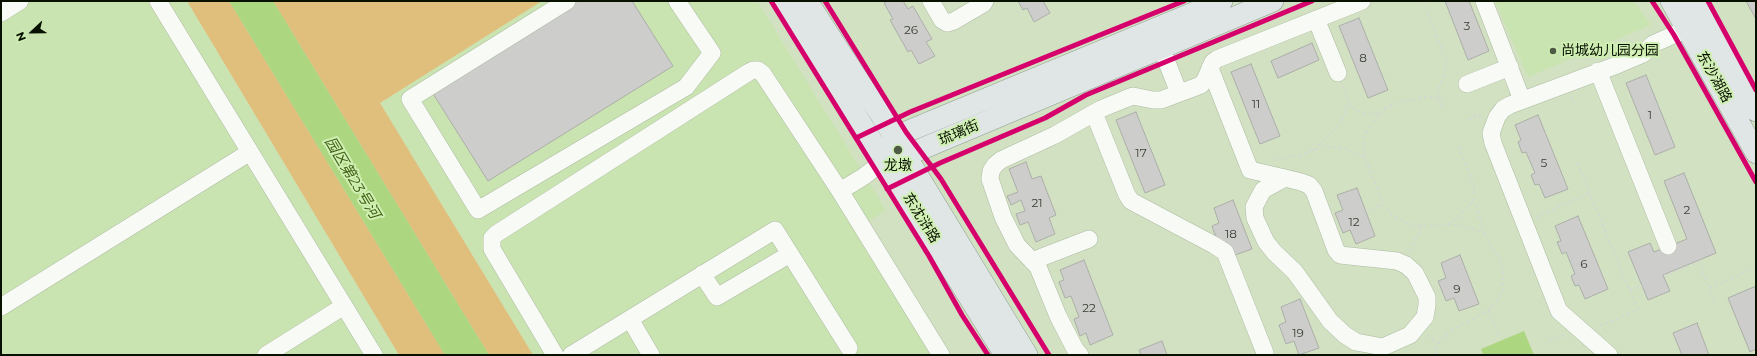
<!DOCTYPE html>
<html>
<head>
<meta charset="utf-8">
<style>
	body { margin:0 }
	#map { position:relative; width:1757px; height:356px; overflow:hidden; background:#d1e1c1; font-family:Montserrat,sans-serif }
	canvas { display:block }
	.frame { position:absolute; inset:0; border:2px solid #081100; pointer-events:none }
	.north { position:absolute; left:12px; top:12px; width:40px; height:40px; -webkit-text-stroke:3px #d0efb3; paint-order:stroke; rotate:248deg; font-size:11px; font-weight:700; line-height:16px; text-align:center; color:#081100 }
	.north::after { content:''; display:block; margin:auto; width:14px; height:18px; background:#081100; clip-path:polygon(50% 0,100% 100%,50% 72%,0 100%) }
</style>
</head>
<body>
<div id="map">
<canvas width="1757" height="356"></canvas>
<div class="frame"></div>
<div class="north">N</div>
</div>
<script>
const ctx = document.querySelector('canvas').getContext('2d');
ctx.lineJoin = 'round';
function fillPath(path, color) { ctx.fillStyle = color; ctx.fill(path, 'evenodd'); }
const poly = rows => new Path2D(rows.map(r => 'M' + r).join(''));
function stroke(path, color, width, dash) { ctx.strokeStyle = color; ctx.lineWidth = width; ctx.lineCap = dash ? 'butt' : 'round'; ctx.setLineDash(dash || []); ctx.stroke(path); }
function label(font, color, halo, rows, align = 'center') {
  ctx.font = font + ' Montserrat,"Noto Sans SC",sans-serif'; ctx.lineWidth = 4; ctx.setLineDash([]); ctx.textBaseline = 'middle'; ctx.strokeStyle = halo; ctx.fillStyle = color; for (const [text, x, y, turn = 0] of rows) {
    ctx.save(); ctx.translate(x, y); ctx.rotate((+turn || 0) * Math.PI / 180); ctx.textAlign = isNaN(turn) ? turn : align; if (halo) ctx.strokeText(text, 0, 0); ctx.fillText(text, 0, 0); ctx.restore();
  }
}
fillPath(poly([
	[1,1,187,1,399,355,1,355],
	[542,1,757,1,886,210,867,222,951,355,533,355,380,103],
	[1495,1,1634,1,1651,25,1528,77]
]), '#cae4b1');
fillPath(poly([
	[187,1,229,1,445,355,399,355],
	[273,1,542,1,380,103,533,355,489,355]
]), '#e0be7b');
fillPath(poly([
	[229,1,273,1,489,355,445,355],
	[1524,331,1534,355,1483,355,1481,349]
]), '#add681');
const building = poly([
	[578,1,632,1,673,66,488,181,432,92,578,1],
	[887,1,903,1,908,9,913,6,932,39,926,42,935,56,919,64,911,50,908,52,890,20,893,19,884,3,887,1],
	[1018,1,1043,1,1050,13,1034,22,1027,8,1023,10,1018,1],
	[1445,1,1469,1,1489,51,1468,60,1445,1],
	[1746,1,1756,1,1756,19,1746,1],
	[1359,18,1388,90,1368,98,1339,26,1359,18],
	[1312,43,1319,60,1278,78,1271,61,1312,43],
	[1251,64,1280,136,1260,144,1231,72,1251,64],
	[1646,75,1675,147,1655,155,1626,83,1646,75],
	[1136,112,1165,185,1145,193,1116,120,1136,112],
	[1538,115,1568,189,1545,198,1539,184,1535,185,1531,175,1535,173,1526,152,1522,153,1518,142,1521,140,1515,125,1538,115],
	[1026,162,1032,179,1041,176,1056,215,1049,218,1055,234,1036,242,1028,222,1020,225,1016,214,1025,211,1021,200,1011,205,1007,196,1018,192,1009,169,1026,162],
	[1684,173,1716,253,1663,275,1670,291,1648,300,1628,252,1650,243,1654,252,1687,239,1664,181,1684,173],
	[1357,188,1375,236,1356,244,1350,230,1343,233,1335,213,1343,210,1337,195,1357,188],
	[1233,200,1252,249,1232,256,1227,243,1219,246,1212,226,1219,223,1214,208,1233,200],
	[1578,216,1608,289,1585,299,1579,285,1575,286,1571,276,1575,274,1566,252,1562,254,1557,242,1561,241,1555,226,1578,216],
	[1460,255,1479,304,1459,311,1454,298,1446,301,1438,281,1446,278,1441,263,1460,255],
	[1084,260,1113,335,1090,345,1086,333,1080,336,1074,319,1079,317,1071,296,1065,298,1059,282,1064,280,1060,270,1084,260],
	[1756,286,1756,349,1750,352,1728,298,1756,286],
	[1300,299,1319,348,1299,355,1294,341,1286,344,1279,325,1286,322,1281,307,1300,299],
	[1697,323,1709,355,1682,355,1673,333,1697,323],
	[1162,341,1167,355,1141,355,1139,350,1162,341]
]);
fillPath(building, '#cdcecb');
stroke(building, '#acada9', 1);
const minor = poly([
	[158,1,374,355],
	[567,1,410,99,478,210,686,87,712,53,677,1],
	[931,1,942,20,947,23,954,21,983,4,985,1],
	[1484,1,1522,100],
	[1,13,20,1],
	[1316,19,1338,73],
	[1157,37,1179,93],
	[1210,68,1250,170,1285,178,1301,182,1309,185,1314,191,1336,250,1340,255,1397,261,1406,265,1415,273,1427,297,1427,305,1425,317,1410,335,1383,347,1356,342,1345,335,1330,321,1295,272,1274,252,1266,242,1255,218,1254,207,1263,190,1285,178],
	[1598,71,1668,246],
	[1467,84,1510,67],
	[1094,113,1127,195,1131,201,1214,245,1225,252,1265,353,1265,355],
	[840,191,863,177,884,161],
	[1032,261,1089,239],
	[702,274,717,297,790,254],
	[1,307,250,152],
	[630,319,651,355],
	[266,355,344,306],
	[555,355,492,249,492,238,496,234,749,72,753,70,758,70,763,74,840,191,941,355],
	[571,355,775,230,849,348],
	[1080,355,1075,349,1058,316,1038,267,1017,245,1003,217,990,179,991,171,995,165,1001,160,1055,135,1101,109,1125,99,1133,96,1153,100,1161,100,1201,85,1205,80,1213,62,1217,59,1362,1],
	[1609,355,1559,311,1493,143,1491,133,1497,117,1503,109,1510,105,1617,65,1643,54,1653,44,1687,29]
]);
const major = poly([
	[785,1,1005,355],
	[807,1,881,115,1027,355],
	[1671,1,1756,153],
	[1694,1,1756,111],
	[889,149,894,137,1222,1],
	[884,161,919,150,1273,1]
]);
stroke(minor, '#aebba2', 18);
stroke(major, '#909e96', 22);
stroke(poly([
	[1423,1,1446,60,1446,67,1438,92,1442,108],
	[1343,86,1348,101,1352,107,1361,113,1372,114,1382,111],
	[1571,97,1576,107],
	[1439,98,1424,97,1404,101,1386,108,1376,117,1364,137,1363,145,1365,157,1383,204,1391,214,1409,224,1434,226,1447,224,1456,219,1464,211,1473,201,1475,188,1458,145],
	[1468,120,1479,115,1481,119],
	[1314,150,1339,125,1345,113,1348,101],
	[1275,160,1300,155,1325,146,1347,149,1365,157],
	[1577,163,1638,310,1599,326],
	[1366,211,1383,204],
	[1536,217,1590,193],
	[1448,224,1462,226,1484,233],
	[1410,251,1422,226],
	[1664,276,1699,262,1715,303],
	[1709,288,1756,268],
	[1630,290,1642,286],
	[1488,310,1499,337],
	[1428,335,1437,344],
	[1550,341,1565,335],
	[1436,355,1437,344,1450,331,1488,310,1499,298,1502,291,1503,277,1501,263,1484,233,1477,207,1473,201]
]), '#d4d9cf', 2, [3, 3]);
stroke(minor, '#f8faf6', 17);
stroke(major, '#dfe6e5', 21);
stroke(poly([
	[771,1,929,256,962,315,988,355],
	[825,1,906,132,941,179,1049,355],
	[1652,1,1674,35,1756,182],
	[1708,1,1756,90],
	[856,138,910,112,1184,1],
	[887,189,940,163,1045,118,1086,95,1312,1]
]), '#d6006c', 5);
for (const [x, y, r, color] of [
	[1553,51,4,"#4e5a44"],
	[898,150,5,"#4e5a44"]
]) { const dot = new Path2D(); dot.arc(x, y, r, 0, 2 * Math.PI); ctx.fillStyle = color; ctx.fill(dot); stroke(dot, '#d0efb3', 1.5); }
label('12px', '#394033', null, [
	["3",1467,26],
	["26",911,30],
	["8",1363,58],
	["11",1256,104],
	["1",1650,115],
	["17",1141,153],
	["5",1544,163],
	["21",1037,203],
	["2",1687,210],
	["12",1354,222],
	["18",1231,234],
	["6",1584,264],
	["9",1457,289],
	["22",1089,308],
	["19",1298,333]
]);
label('14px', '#081100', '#d0efb3', [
	["尚城幼儿园分园",1561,51],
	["龙墩",898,166,"center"]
], 'left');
label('14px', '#081100', '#d0efb3', [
	["东沙湖路",1714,77,61],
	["琉璃街",959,133,-23],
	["东沈浒路",921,218,58]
]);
label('italic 15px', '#3f5f13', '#d0efb3', [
	["园区第23号河",352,178,59]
]);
</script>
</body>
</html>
